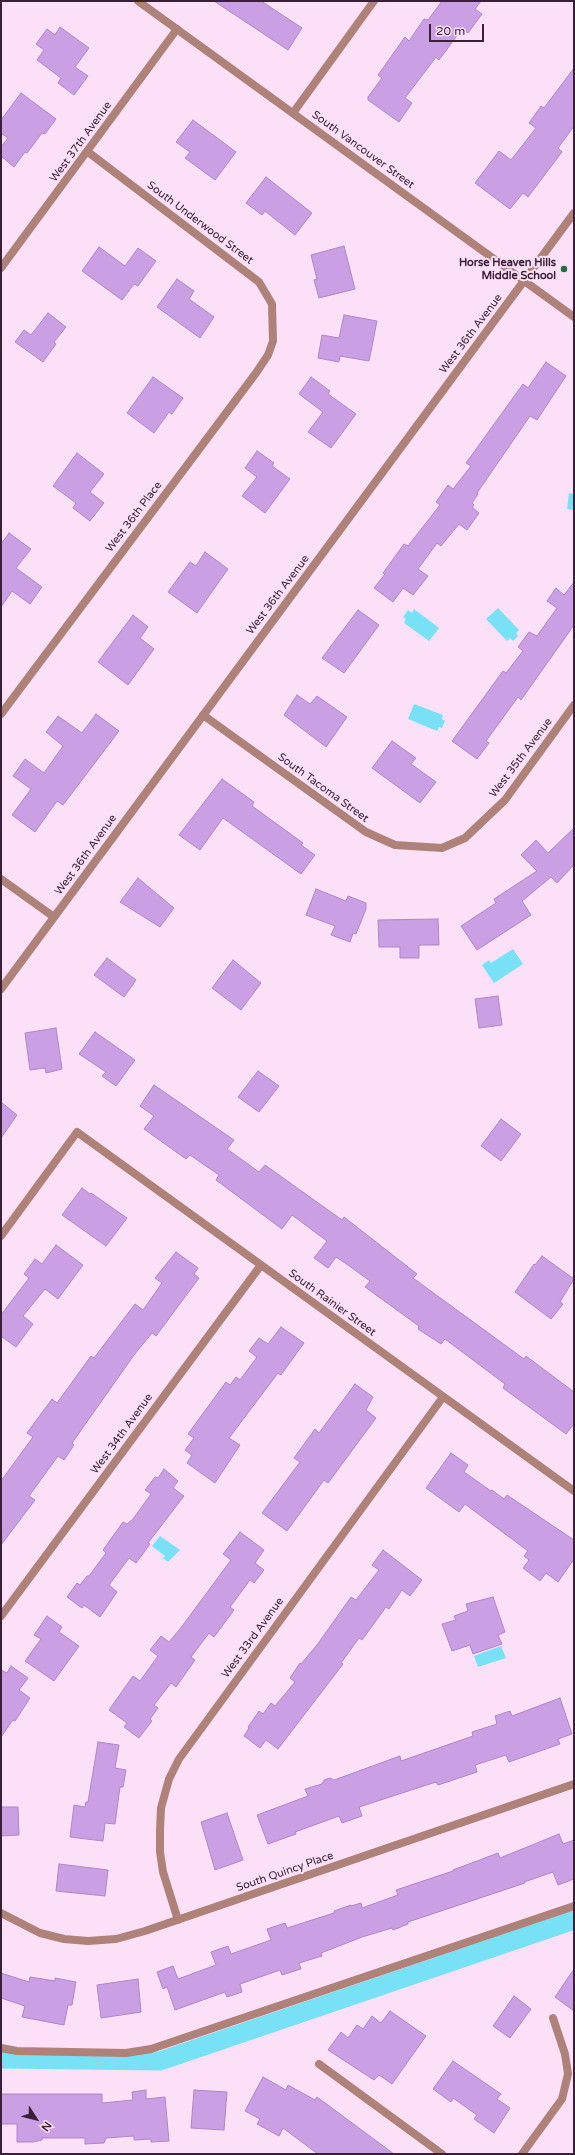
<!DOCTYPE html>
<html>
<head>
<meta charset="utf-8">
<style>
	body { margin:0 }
	#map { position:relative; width:575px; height:2155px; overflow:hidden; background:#fce0f7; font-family:"Varela Round",sans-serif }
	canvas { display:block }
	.frame { position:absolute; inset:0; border:2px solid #3a2037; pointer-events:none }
	.north { position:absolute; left:16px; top:2099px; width:40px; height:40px; -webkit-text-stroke:3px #fce0f7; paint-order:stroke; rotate:126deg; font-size:11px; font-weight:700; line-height:16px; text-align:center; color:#3a2037 }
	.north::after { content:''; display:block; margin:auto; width:14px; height:18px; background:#3a2037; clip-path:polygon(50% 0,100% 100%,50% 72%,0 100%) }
	.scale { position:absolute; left:429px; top:24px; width:55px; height:18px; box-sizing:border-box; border:2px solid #3a2037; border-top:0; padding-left:5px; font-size:12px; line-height:14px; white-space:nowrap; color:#3a2037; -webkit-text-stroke:3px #fce0f7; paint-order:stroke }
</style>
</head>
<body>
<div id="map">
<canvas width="575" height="2155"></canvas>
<div class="frame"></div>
<div class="north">N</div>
<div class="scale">20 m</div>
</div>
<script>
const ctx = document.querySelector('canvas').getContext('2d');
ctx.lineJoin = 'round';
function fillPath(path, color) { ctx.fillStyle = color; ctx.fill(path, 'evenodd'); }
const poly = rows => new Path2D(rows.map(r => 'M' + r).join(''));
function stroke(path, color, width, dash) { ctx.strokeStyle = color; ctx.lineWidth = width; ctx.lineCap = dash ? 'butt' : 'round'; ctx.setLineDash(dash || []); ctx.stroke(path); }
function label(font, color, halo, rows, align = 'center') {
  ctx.font = font + ' "Varela Round",sans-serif'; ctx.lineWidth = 4; ctx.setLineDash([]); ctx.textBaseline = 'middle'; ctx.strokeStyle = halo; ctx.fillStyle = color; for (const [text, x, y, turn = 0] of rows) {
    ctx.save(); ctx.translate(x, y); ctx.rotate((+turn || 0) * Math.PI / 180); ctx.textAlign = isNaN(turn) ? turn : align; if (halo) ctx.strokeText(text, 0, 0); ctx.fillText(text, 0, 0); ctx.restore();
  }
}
fillPath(poly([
	[569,493,574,494,574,510,567,509],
	[498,608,519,630,516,633,518,636,513,641,510,638,507,641,486,619],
	[414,609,439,628,429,641,404,623,406,619,403,617,408,610,412,613],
	[414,704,443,715,442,719,445,721,442,728,439,727,437,731,408,719],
	[513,949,523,964,494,983,482,965,489,960,491,963],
	[160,1536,180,1550,168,1562,163,1558,165,1556,152,1546],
	[501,1646,506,1658,478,1667,474,1656]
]), '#78e1f6');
stroke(poly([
	[1,2059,160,2061,574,1920]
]), '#78e1f6', 19);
const building = poly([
	[214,1,261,1,302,28,288,50,214,1],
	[442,1,481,1,475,9,482,14,468,33,462,29,439,60,436,57,424,73,405,98,412,103,399,122,368,100,368,97,382,78,378,75,405,37,409,41,424,19,428,20,442,1],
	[60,27,89,48,75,67,88,76,74,95,58,83,61,78,37,60,44,50,36,44,47,29,55,35,60,27],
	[574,68,574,126,558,148,562,152,528,197,523,193,510,209,475,183,499,151,511,160,536,128,529,123,541,106,544,108,574,68],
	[21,93,56,119,45,134,42,133,27,153,25,152,14,167,1,156,1,147,8,138,1,133,1,120,21,93],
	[193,120,236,152,215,180,185,158,190,152,176,142,193,120],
	[266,177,312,213,295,235,265,211,262,215,246,203,266,177],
	[344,246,355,289,319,298,314,280,317,279,311,255,344,246],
	[99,247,125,266,138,248,156,261,138,286,134,284,122,300,82,271,99,247],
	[177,279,194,291,189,299,214,317,200,338,157,307,177,279],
	[48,313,66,327,54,342,56,344,43,362,15,342,24,330,31,335,48,313],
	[344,315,377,321,369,361,340,356,339,362,318,358,322,335,339,338,344,315],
	[546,362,566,376,537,420,530,416,477,493,478,494,472,503,474,505,472,507,479,513,467,530,459,524,441,546,437,543,418,569,428,576,413,595,403,588,393,602,374,588,385,574,383,573,404,544,408,546,440,505,436,502,448,485,453,489,471,466,466,463,523,384,528,388,546,362],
	[153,377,183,398,172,414,169,412,154,433,127,413,153,377],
	[311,377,330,391,328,394,356,414,331,448,308,432,323,412,299,394,311,377],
	[257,451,274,463,272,466,290,479,265,513,242,496,257,477,245,468,257,451],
	[77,453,104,474,90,492,104,503,90,521,73,508,76,503,53,486,77,453],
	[9,533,31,549,16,568,42,587,30,604,12,591,1,607,1,544,9,533],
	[205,552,228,569,197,613,168,592,190,562,196,566,205,552],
	[574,582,574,625,521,700,518,697,486,741,489,743,477,759,452,741,503,671,506,673,523,651,518,647,529,632,537,636,557,608,547,601,556,588,564,595,574,582],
	[358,610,379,625,344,673,322,658,358,610],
	[133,615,148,627,140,638,154,649,128,685,98,662,133,615],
	[297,695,310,704,317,696,347,717,326,747,284,715,297,695],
	[96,714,119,731,63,805,57,801,35,832,12,815,31,789,13,776,25,759,44,773,63,746,46,732,58,716,82,733,96,714],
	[392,741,416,758,411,764,436,782,420,803,372,768,392,741],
	[222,779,254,802,252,806,303,843,301,845,315,855,301,874,223,818,200,850,179,835,222,779],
	[574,828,574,865,557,883,551,877,522,901,531,915,477,950,461,926,496,903,494,899,537,871,521,855,536,840,548,853,574,828],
	[138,878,174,908,160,927,120,902,138,878],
	[316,889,346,901,348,896,366,903,366,909,356,934,353,933,350,942,331,935,335,926,306,915,316,889],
	[438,919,439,945,419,945,419,958,400,958,400,947,379,947,378,920,438,919],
	[107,958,136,980,124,997,94,975,107,958],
	[233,960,261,983,241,1010,212,988,233,960],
	[498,996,502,1025,479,1028,475,999,498,996],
	[56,1028,62,1069,46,1073,45,1068,30,1070,25,1033,56,1028],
	[95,1032,135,1060,116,1086,102,1076,106,1072,79,1054,95,1032],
	[258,1071,279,1086,259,1112,238,1097,258,1071],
	[154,1085,234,1140,227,1149,259,1172,265,1165,342,1220,344,1217,417,1274,413,1278,524,1359,526,1356,574,1392,574,1424,566,1434,503,1388,505,1384,445,1339,441,1344,418,1329,419,1326,365,1287,370,1281,348,1265,336,1257,328,1268,314,1258,327,1241,292,1215,282,1229,216,1180,219,1175,190,1155,186,1159,144,1129,154,1116,140,1106,154,1085],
	[1,1102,17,1115,1,1138,1,1102],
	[501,1119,521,1134,501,1161,481,1146,501,1119],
	[82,1188,90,1194,91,1193,127,1218,106,1246,62,1215,82,1188],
	[56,1245,83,1265,58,1299,45,1289,23,1316,33,1324,16,1347,1,1336,1,1315,29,1278,24,1274,35,1259,42,1264,56,1245],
	[176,1252,198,1268,194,1274,199,1278,156,1336,152,1333,134,1355,72,1443,74,1445,64,1460,58,1456,29,1496,35,1500,1,1545,1,1481,33,1437,27,1433,52,1399,57,1403,91,1356,94,1358,135,1304,143,1310,162,1283,155,1278,176,1252],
	[542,1256,574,1279,560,1302,563,1304,551,1319,515,1292,534,1264,535,1265,542,1256],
	[281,1327,304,1343,281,1375,278,1373,229,1438,240,1445,215,1483,187,1463,192,1455,185,1450,194,1438,188,1434,226,1382,230,1385,236,1377,240,1380,257,1357,249,1351,259,1338,268,1344,281,1327],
	[355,1384,373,1397,366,1410,376,1418,328,1483,324,1480,287,1531,262,1513,300,1462,294,1458,315,1429,319,1433,355,1384],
	[451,1453,468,1465,464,1472,491,1491,492,1490,504,1499,507,1495,574,1540,574,1559,558,1582,546,1573,540,1581,523,1568,529,1560,524,1556,528,1551,465,1504,459,1512,426,1488,451,1453],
	[164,1469,178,1481,173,1488,184,1496,148,1543,150,1544,136,1563,129,1558,109,1585,117,1592,100,1617,84,1605,82,1608,67,1597,77,1583,80,1585,87,1576,89,1576,106,1553,103,1550,123,1522,127,1524,133,1519,151,1494,145,1490,155,1477,158,1478,164,1469],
	[240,1532,264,1550,255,1563,264,1570,254,1583,250,1580,230,1607,234,1610,214,1637,209,1633,191,1657,195,1660,176,1687,171,1683,154,1705,158,1708,150,1719,152,1721,139,1738,124,1727,127,1723,109,1710,133,1676,140,1681,158,1656,150,1650,161,1636,169,1642,180,1629,231,1560,223,1554,240,1532],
	[383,1550,422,1580,410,1596,402,1590,389,1609,386,1607,362,1640,359,1638,341,1663,343,1664,278,1749,266,1740,260,1748,244,1736,249,1728,248,1727,259,1711,263,1714,271,1703,275,1706,295,1682,290,1678,300,1663,301,1664,317,1645,351,1597,356,1600,379,1570,372,1565,383,1550],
	[493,1597,505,1632,498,1635,502,1644,473,1654,470,1645,452,1651,442,1624,456,1620,454,1616,468,1611,466,1604,493,1597],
	[47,1616,62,1627,59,1632,79,1646,54,1681,25,1661,41,1639,34,1635,47,1616],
	[11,1666,28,1678,19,1690,30,1698,15,1721,13,1720,1,1737,1,1670,7,1673,11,1666],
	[560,1698,572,1734,558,1739,560,1744,509,1762,506,1755,475,1765,477,1772,438,1785,436,1782,359,1807,362,1816,342,1823,339,1816,295,1832,296,1834,268,1844,257,1815,308,1796,305,1789,322,1784,324,1780,330,1778,334,1780,400,1756,401,1761,473,1736,472,1732,497,1724,495,1716,510,1711,512,1716,560,1698],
	[98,1742,119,1745,115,1768,126,1770,123,1787,120,1787,115,1824,105,1823,103,1841,70,1837,74,1805,85,1807,86,1802,88,1802,98,1742],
	[1,1807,18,1807,19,1835,1,1836,1,1807],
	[227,1813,243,1860,215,1870,201,1822,227,1813],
	[559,1834,563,1844,574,1840,574,1879,558,1885,553,1872,524,1882,525,1883,408,1922,408,1924,393,1930,392,1928,362,1937,321,1953,322,1956,299,1963,301,1969,282,1975,280,1970,240,1984,242,1992,227,1997,225,1992,175,2010,167,1987,163,1989,157,1972,173,1966,178,1979,216,1965,211,1952,228,1946,231,1954,271,1940,267,1929,285,1923,287,1928,334,1913,334,1911,351,1905,351,1906,361,1903,362,1908,398,1895,396,1890,453,1871,453,1870,498,1853,500,1858,559,1834],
	[59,1864,108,1870,105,1896,56,1891,59,1864],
	[574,1969,574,2011,555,1997,574,1969],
	[1,1973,29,1982,30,1977,55,1981,55,1978,76,1982,72,2005,68,2005,64,2025,22,2017,25,2006,1,1998,1,1973],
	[138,1979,141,2012,101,2018,97,1985,138,1979],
	[514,1996,531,2009,510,2038,493,2026,514,1996],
	[390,2011,426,2036,392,2084,379,2075,374,2080,328,2050,341,2032,348,2038,357,2025,363,2029,372,2016,381,2023,390,2011],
	[453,2061,501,2094,497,2099,510,2108,494,2133,474,2119,477,2115,453,2098,451,2102,433,2089,453,2061],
	[263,2077,286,2090,288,2085,315,2100,317,2097,394,2154,318,2154,283,2128,279,2136,257,2124,260,2119,245,2111,263,2077],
	[146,2090,146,2099,165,2097,169,2141,151,2142,151,2139,134,2140,134,2136,106,2138,104,2143,85,2144,85,2138,42,2138,42,2140,33,2142,17,2142,17,2124,1,2124,1,2094,102,2094,102,2103,133,2100,132,2092,146,2090],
	[194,2090,227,2092,224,2130,191,2128,194,2090]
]);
fillPath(building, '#ca9fe4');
stroke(building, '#af85c8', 1);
stroke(poly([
	[1,2048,17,2051,126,2053,151,2049,574,1906],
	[319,2064,442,2154],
	[522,2154,562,2099,568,2074,565,2054,553,2018]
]), '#ae8278', 8);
stroke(poly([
	[293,113,374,1],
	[1,268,177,29],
	[1,714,256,373,268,355,273,341,272,304,259,282,88,152],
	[203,715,366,832,395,845,442,848,465,838,505,800,574,705],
	[1,879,54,917],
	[1,1236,77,1132,574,1491],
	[1,1616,261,1265],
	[1,1913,40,1933,64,1939,88,1941,116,1939,145,1931,574,1784],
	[178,1920,163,1872,160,1852,160,1830,161,1808,169,1779,179,1759,443,1397]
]), '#ae8278', 8);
stroke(poly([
	[138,1,574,317],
	[1,989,574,213]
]), '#ae8278', 8);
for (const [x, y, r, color] of [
	[564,269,4,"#1f6d3c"]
]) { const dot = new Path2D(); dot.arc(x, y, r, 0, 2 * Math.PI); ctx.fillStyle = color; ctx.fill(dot); stroke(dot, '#fce0f7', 1.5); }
label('11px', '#3a2037', '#fce0f7', [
	["West 37th Avenue",81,142,-54],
	["South Vancouver Street",363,150,36],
	["South Underwood Street",200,223,37],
	["West 36th Avenue",471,334,-53],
	["West 36th Place",134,517,-53],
	["West 36th Avenue",278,595,-53],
	["West 35th Avenue",521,758,-53],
	["South Tacoma Street",323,788,36],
	["West 36th Avenue",86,855,-54],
	["South Rainier Street",332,1303,36],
	["West 34th Avenue",122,1434,-54],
	["West 33rd Avenue",253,1638,-54],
	["South Quincy Place",285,1872,-19]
]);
label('bold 11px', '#3a2037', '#fce0f7', [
	["Horse Heaven Hills",556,263],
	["Middle School",556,276]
], 'right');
</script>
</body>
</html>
